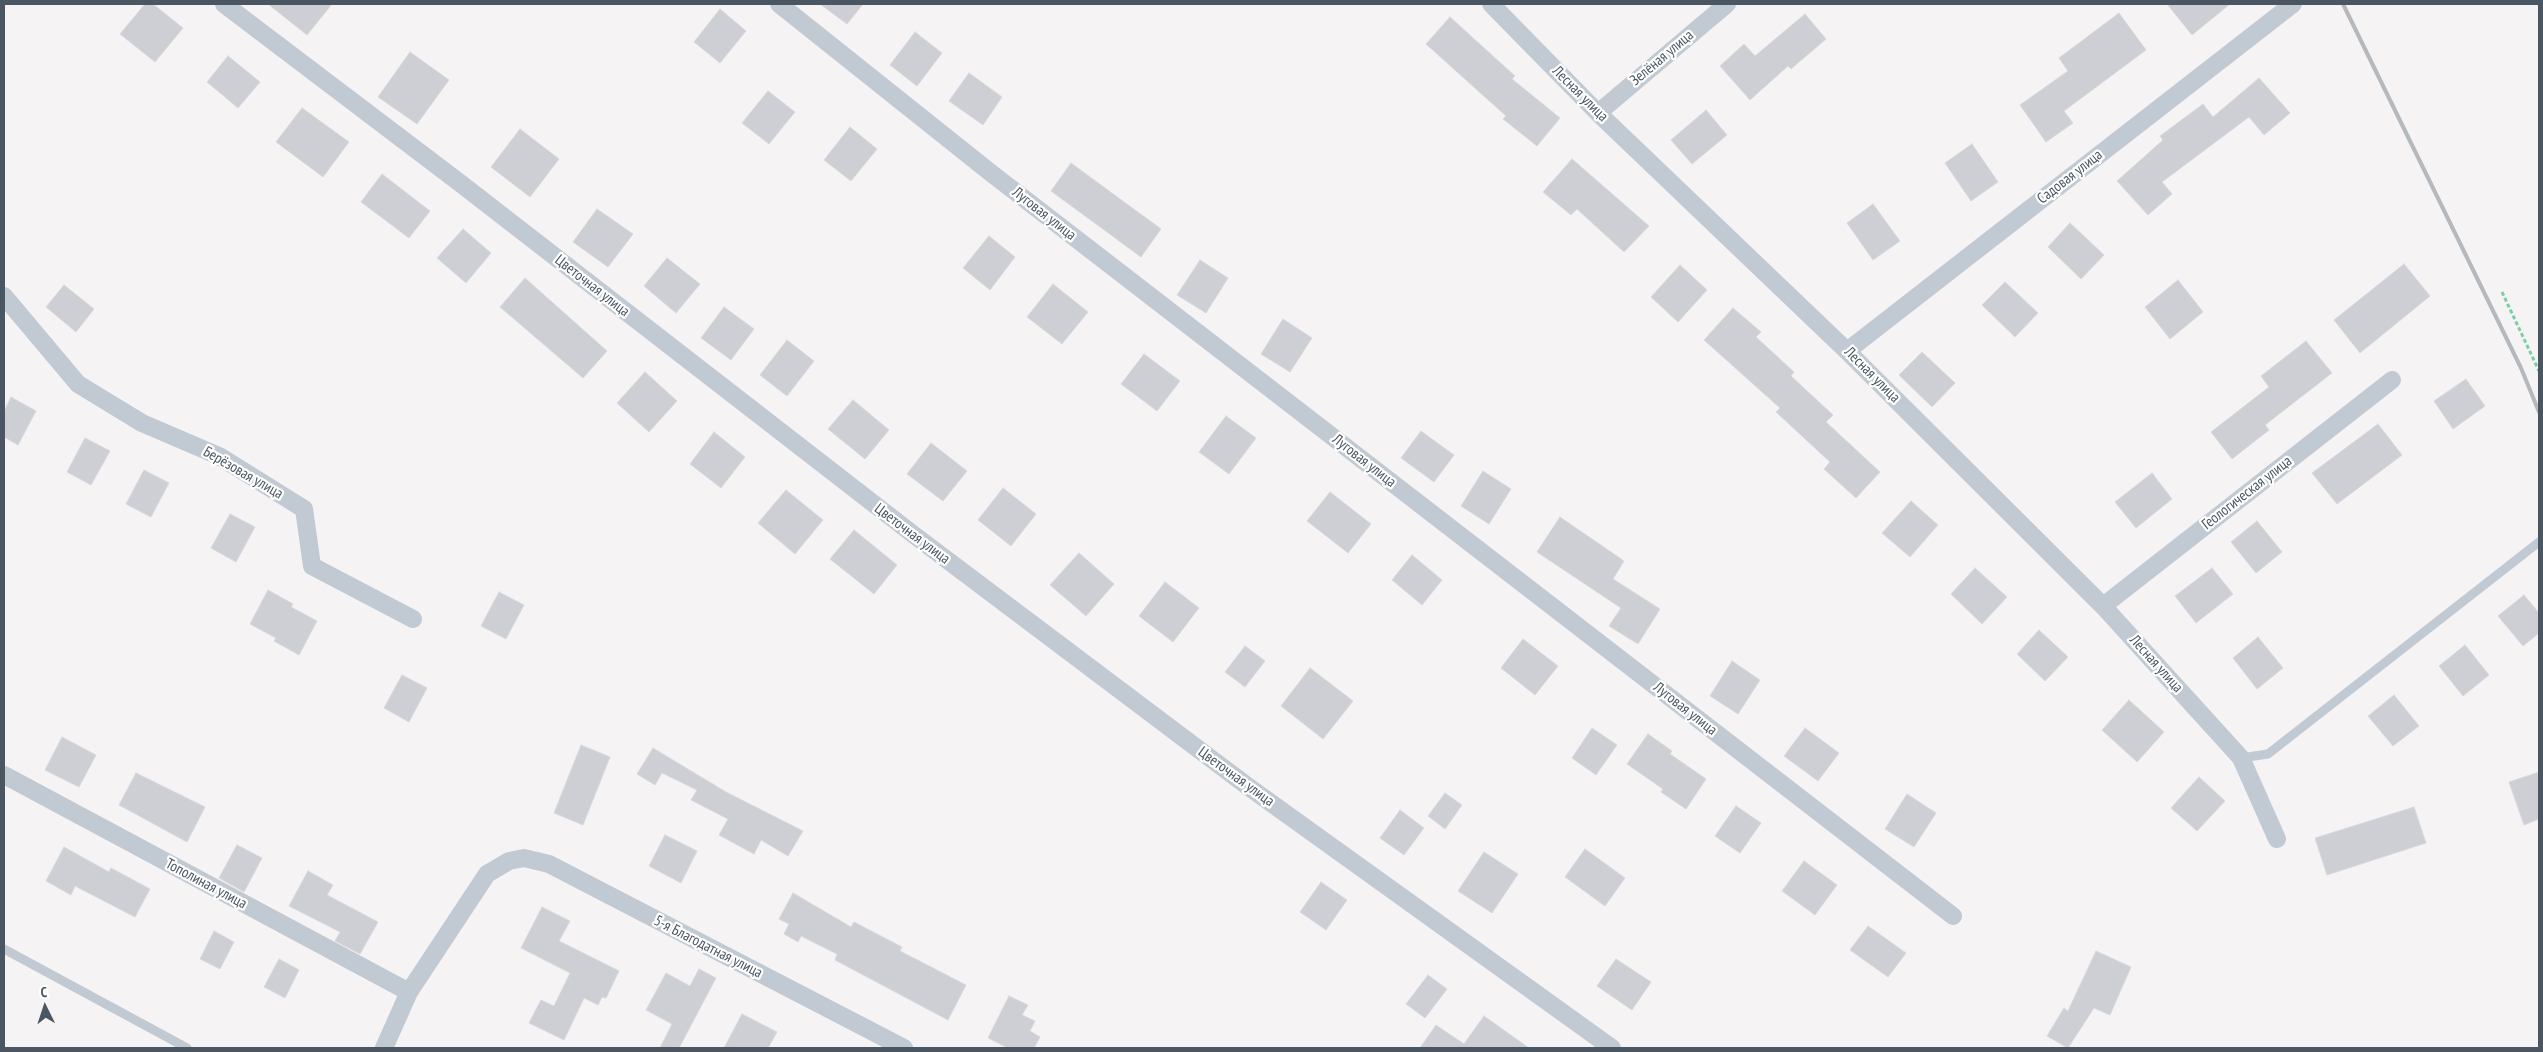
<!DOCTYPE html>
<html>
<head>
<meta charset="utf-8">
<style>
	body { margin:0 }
	#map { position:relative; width:2543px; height:1052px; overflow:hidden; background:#f5f3f3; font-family:"PT Sans Narrow",sans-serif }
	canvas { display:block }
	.frame { position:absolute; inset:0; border:5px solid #4a5661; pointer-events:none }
	.north { position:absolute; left:20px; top:982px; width:50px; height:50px; -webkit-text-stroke:4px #fff; paint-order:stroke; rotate:356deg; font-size:14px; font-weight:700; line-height:20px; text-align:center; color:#4a5661 }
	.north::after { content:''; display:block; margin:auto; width:18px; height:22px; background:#4a5661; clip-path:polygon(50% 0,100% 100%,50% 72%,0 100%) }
</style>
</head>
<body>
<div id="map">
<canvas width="2543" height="1052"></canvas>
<div class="frame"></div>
<div class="north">С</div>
</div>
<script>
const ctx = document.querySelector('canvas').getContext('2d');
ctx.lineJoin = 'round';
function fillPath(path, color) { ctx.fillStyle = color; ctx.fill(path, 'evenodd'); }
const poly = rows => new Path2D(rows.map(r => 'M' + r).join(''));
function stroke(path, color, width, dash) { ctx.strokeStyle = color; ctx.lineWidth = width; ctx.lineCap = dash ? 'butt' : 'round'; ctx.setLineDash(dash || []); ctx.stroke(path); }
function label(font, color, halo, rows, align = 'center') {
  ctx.font = font + ' "PT Sans Narrow",sans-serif'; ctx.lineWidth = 4.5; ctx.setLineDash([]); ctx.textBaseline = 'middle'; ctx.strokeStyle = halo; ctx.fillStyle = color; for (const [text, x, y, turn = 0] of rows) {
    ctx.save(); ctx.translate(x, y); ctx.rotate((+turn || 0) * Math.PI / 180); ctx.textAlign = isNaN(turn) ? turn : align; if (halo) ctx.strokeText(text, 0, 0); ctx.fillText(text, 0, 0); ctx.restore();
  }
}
const building = poly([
	[145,4,153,4,183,28,155,62,120,34,145,4],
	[268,4,332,4,307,35,268,4],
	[820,4,863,4,847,24,820,4],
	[2167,4,2230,4,2192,35,2167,4],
	[720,9,746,31,720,63,694,42,720,9],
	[2119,13,2146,50,2064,111,2073,123,2046,142,2020,105,2068,71,2059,58,2119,13],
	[1805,14,1826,39,1791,69,1788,66,1750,100,1720,66,1744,44,1755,56,1805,14],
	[1450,17,1515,76,1512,79,1560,118,1537,146,1503,119,1506,116,1426,44,1450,17],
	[915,32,942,53,917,86,890,65,915,32],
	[410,52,449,80,417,124,378,97,410,52],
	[228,56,260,82,238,108,207,82,228,56],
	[969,73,1002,97,983,125,949,101,969,73],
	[2259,78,2290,113,2264,135,2249,117,2162,182,2172,194,2148,215,2117,181,2163,140,2160,136,2203,104,2213,117,2259,78],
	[768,91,795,112,769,144,742,123,768,91],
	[302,108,349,142,323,177,276,142,302,108],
	[1706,110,1727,135,1692,164,1671,140,1706,110],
	[850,127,877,149,851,181,824,160,850,127],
	[520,129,559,159,530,197,491,167,520,129],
	[1972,144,1998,182,1971,201,1945,163,1972,144],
	[1572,159,1649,226,1624,252,1577,209,1571,215,1543,192,1572,159],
	[1071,163,1161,229,1141,257,1051,191,1071,163],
	[382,174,430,211,409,238,361,202,382,174],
	[1873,204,1900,241,1873,260,1847,223,1873,204],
	[597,209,633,234,608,267,573,242,597,209],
	[2070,223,2104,255,2081,279,2048,247,2070,223],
	[463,229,491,253,466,283,437,258,463,229],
	[989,236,1015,257,990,290,963,268,989,236],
	[667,258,700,284,676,313,644,286,667,258],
	[1200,260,1228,278,1206,313,1177,295,1200,260],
	[2404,264,2430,296,2360,353,2334,320,2404,264],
	[1680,265,1707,290,1678,322,1651,297,1680,265],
	[525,278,607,351,583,378,500,307,525,278],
	[2178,280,2203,312,2170,339,2145,307,2178,280],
	[2005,282,2038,313,2015,337,1982,305,2005,282],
	[1053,284,1088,312,1062,344,1027,317,1053,284],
	[64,285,94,309,76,332,46,307,64,285],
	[724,307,754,329,731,360,701,338,724,307],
	[1733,308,1761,332,1756,337,1794,372,1791,376,1833,415,1826,422,1880,472,1856,498,1824,469,1830,462,1776,412,1780,408,1704,340,1733,308],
	[1283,319,1312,338,1290,372,1261,354,1283,319],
	[787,340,814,361,787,396,760,375,787,340],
	[2306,341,2332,373,2265,425,2269,430,2232,459,2211,432,2269,387,2261,376,2306,341],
	[1922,352,1955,383,1932,407,1899,375,1922,352],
	[1144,354,1180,381,1157,411,1121,384,1144,354],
	[645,372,677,401,649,432,617,403,645,372],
	[2466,379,2485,406,2453,429,2434,401,2466,379],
	[11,397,36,411,18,445,4,437,4,412,11,397],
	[853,400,889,430,865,459,828,429,853,400],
	[1226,416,1256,438,1229,474,1199,452,1226,416],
	[2378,424,2402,455,2337,504,2312,473,2378,424],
	[1421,431,1454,455,1434,482,1401,458,1421,431],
	[714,432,745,457,721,488,690,464,714,432],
	[85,438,110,451,91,485,67,472,85,438],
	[931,443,967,471,943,501,907,474,931,443],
	[144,470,169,483,151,517,126,504,144,470],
	[1483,471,1511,489,1489,524,1461,506,1483,471],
	[2152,473,2172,499,2136,528,2115,502,2152,473],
	[1003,488,1036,514,1011,546,978,520,1003,488],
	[786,490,823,520,795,554,758,523,786,490],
	[1330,492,1371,524,1348,553,1307,521,1330,492],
	[1911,501,1938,525,1910,557,1882,533,1911,501],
	[230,514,255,527,236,562,211,548,230,514],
	[1560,517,1624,561,1613,579,1660,609,1638,644,1609,626,1621,608,1537,552,1560,517],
	[2257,521,2282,552,2256,573,2231,542,2257,521],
	[854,530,897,565,874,594,830,559,854,530],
	[1079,553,1114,584,1086,616,1050,585,1079,553],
	[1412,555,1442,580,1422,605,1392,580,1412,555],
	[1975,568,2007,597,1982,624,1951,594,1975,568],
	[2212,568,2233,594,2196,623,2175,596,2212,568],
	[1165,582,1199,608,1173,642,1139,616,1165,582],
	[268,590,293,604,291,607,317,621,299,655,274,641,276,638,250,624,268,590],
	[499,592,524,605,506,639,481,626,499,592],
	[2524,595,2539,613,2539,633,2523,646,2498,616,2524,595],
	[2039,630,2068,657,2045,681,2017,654,2039,630],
	[2258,637,2283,668,2257,689,2233,658,2258,637],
	[1523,639,1558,666,1535,695,1501,668,1523,639],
	[2465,645,2489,675,2463,696,2439,666,2465,645],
	[1245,646,1265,661,1245,687,1225,672,1245,646],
	[1732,661,1760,680,1738,714,1710,696,1732,661],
	[1310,668,1353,701,1323,739,1281,706,1310,668],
	[402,675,427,688,409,722,384,708,402,675],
	[2394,695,2419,726,2393,746,2368,716,2394,695],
	[2129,700,2164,732,2137,762,2102,730,2129,700],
	[1592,728,1617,745,1596,775,1572,758,1592,728],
	[1805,728,1839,753,1818,781,1784,756,1805,728],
	[1648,734,1672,751,1670,754,1706,779,1686,809,1661,792,1663,789,1627,764,1648,734],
	[62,737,96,755,79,787,45,770,62,737],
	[581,745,610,757,583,825,554,813,581,745],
	[653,748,726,792,803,831,788,856,761,840,754,854,719,835,728,819,691,800,697,790,662,773,655,785,637,774,653,748],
	[2539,772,2539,819,2524,825,2509,782,2539,772],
	[136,773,205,807,187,842,119,805,136,773],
	[2199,777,2225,801,2197,831,2171,808,2199,777],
	[1445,793,1462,805,1445,829,1428,816,1445,793],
	[1907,794,1936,813,1914,847,1885,829,1907,794],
	[1736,806,1761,823,1740,853,1715,836,1736,806],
	[2414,807,2426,843,2327,875,2315,838,2414,807],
	[1400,810,1424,828,1404,855,1380,838,1400,810],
	[665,835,697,851,681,883,649,866,665,835],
	[237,845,262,858,244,892,219,878,237,845],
	[64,847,109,872,111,868,150,889,135,917,75,886,71,895,46,881,64,847],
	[1585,849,1625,878,1605,906,1565,877,1585,849],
	[1484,852,1518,874,1492,913,1458,891,1484,852],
	[1804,861,1837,885,1815,915,1782,891,1804,861],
	[308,871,333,885,327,895,378,922,360,954,335,941,340,932,289,906,308,871],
	[1321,882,1347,900,1326,930,1300,912,1321,882],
	[793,893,851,927,854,922,902,947,900,951,966,985,948,1020,835,960,837,954,801,936,798,942,784,934,789,924,779,919,793,893],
	[542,907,570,921,559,941,619,971,606,998,602,997,598,1005,584,998,564,1040,529,1023,541,1000,554,1006,570,973,521,948,542,907],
	[1868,926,1906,953,1888,977,1850,950,1868,926],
	[214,931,234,942,220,969,200,959,214,931],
	[2096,951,2131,967,2110,1015,2094,1008,2068,1048,2047,1036,2064,1008,2068,1011,2096,951],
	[279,959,299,970,285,998,264,987,279,959],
	[1616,959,1651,982,1632,1010,1597,986,1616,959],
	[699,969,716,978,679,1048,660,1048,672,1024,646,1010,666,973,690,986,699,969],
	[1428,975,1447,989,1425,1018,1406,1004,1428,975],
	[1009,996,1028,1005,1022,1015,1035,1021,1030,1031,1040,1037,1034,1048,1008,1048,988,1038,1009,996],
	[742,1014,777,1032,768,1048,724,1048,742,1014],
	[1484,1016,1529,1048,1420,1048,1436,1025,1464,1044,1484,1016]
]);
fillPath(building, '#cdcfd5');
stroke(building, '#d7d9de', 1);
stroke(poly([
	[2502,292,2539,371]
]), '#7ad0a6', 3, [4, 2.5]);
stroke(poly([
	[2241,758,2268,754,2539,542],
	[4,949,187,1048]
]), '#c1cad2', 9);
stroke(poly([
	[224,4,460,183,914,535,1246,785,1612,1048],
	[779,4,991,173,1953,916],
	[1491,4,1598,113,1847,351,2103,606,2241,758,2277,839],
	[1598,113,1727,4],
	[4,296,78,384,142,423,219,456,304,509,312,566,413,619],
	[1847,351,2293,4],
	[2103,606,2392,380],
	[4,775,409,992],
	[384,1048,409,992,487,874,509,861,524,858,549,864,904,1048]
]), '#c1cad2', 18);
stroke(poly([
	[2343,4,2521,368,2539,412]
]), '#b5b8bd', 4);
label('15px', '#4a5661', '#fff', [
	["Зелёная улица",1662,58,-40],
	["Лесная улица",1580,94,45],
	["Садовая улица",2070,177,-38],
	["Луговая улица",1044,214,38],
	["Цветочная улица",592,286,38],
	["Лесная улица",1872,375,45],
	["Луговая улица",1364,461,38],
	["Берёзовая улица",243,473,30],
	["Геологическая улица",2247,493,-38],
	["Цветочная улица",912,534,37],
	["Лесная улица",2156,664,48],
	["Луговая улица",1685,709,38],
	["Цветочная улица",1236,777,36],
	["Тополиная улица",206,884,28],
	["5-я Благодатная улица",708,947,27]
]);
</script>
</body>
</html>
